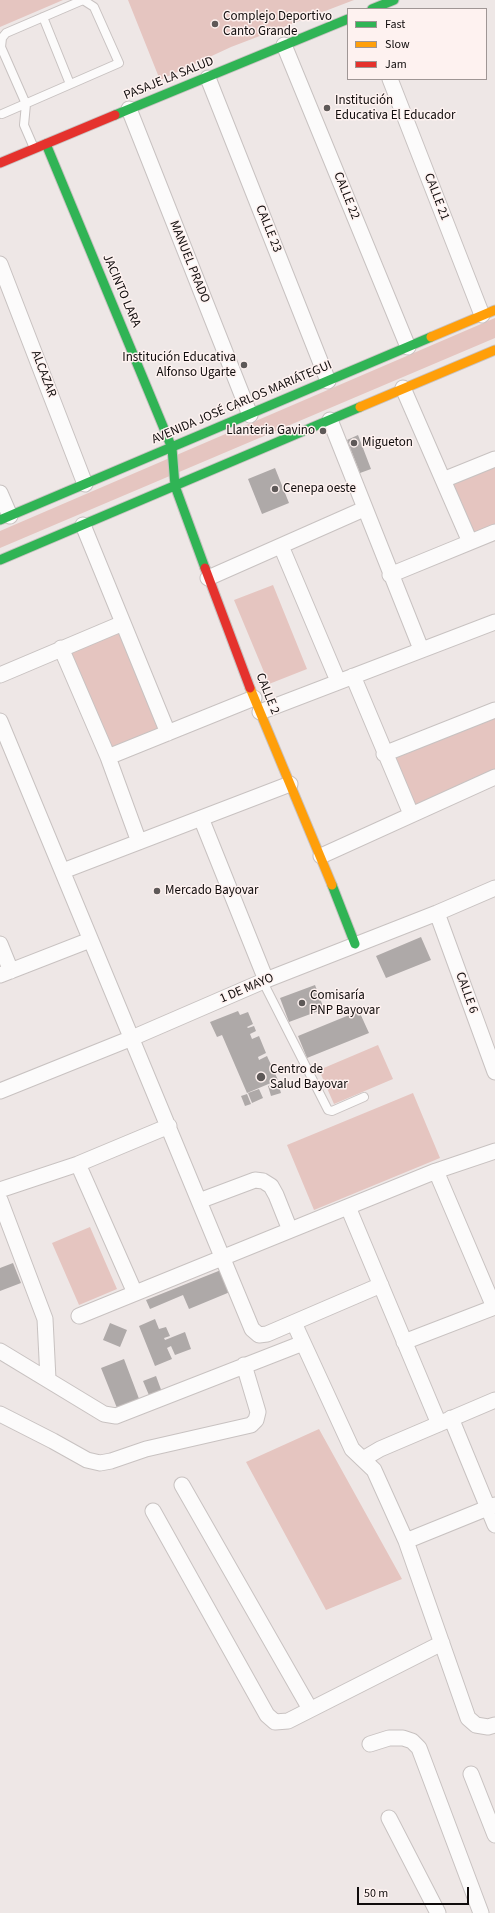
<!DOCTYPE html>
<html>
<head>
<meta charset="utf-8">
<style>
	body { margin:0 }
	#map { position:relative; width:495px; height:1913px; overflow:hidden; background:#eee7e6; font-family:"Source Sans 3",sans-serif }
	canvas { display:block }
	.legend { position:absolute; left:347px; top:8px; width:140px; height:72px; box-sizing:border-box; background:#fef2f0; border:1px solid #9f9695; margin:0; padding:5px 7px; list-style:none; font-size:12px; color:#100c0c }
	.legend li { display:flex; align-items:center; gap:8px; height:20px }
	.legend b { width:20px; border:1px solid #9f9695 }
	.scale { position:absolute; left:357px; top:1887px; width:112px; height:18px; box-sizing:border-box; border:2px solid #100c0c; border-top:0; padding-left:5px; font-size:12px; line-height:14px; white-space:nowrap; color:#100c0c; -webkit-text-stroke:3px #fef2f0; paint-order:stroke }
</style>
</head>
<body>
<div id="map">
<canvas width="495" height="1913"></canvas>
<ul class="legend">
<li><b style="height:5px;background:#30b455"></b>Fast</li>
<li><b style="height:5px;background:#ff9f0a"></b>Slow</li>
<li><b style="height:5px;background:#e5322d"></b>Jam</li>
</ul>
<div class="scale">50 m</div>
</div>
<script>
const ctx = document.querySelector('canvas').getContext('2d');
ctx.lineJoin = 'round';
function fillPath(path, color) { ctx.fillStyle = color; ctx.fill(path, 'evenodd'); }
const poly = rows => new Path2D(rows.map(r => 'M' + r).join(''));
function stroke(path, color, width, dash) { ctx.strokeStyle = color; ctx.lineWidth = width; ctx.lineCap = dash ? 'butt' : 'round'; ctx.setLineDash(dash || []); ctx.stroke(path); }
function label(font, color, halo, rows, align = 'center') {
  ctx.font = font + ' "Source Sans 3",sans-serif'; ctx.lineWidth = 3; ctx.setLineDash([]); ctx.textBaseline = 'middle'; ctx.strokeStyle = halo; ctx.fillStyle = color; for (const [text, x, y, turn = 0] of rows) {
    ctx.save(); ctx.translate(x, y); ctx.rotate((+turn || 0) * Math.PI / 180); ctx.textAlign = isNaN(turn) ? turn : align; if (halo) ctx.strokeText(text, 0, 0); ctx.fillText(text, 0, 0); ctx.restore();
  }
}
fillPath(poly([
	[0,0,63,0,0,27],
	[128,0,354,0,231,47,160,80],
	[495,318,495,338,0,548,0,531],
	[495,465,495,528,472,538,449,485],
	[273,585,307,669,269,684,234,600],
	[120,625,161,730,111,751,65,649],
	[495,717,495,771,414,806,393,756],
	[378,1045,393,1079,334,1104,319,1070],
	[413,1093,440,1158,314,1210,287,1145],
	[90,1227,117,1289,79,1305,52,1243],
	[319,1429,402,1579,326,1610,246,1462]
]), '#e5c5c0');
fillPath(poly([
	[358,435,371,469,360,473,347,440],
	[275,468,289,503,262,514,248,479],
	[421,937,431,960,386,978,376,956],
	[315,985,324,1009,289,1022,280,998],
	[238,1011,240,1015,248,1012,253,1024,247,1027,248,1028,254,1026,256,1031,250,1034,252,1039,259,1036,266,1053,258,1057,259,1060,267,1056,278,1080,247,1093,222,1035,217,1037,210,1022],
	[359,1011,369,1033,307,1058,298,1036],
	[278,1083,281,1093,271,1096,268,1086],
	[259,1089,263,1098,252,1103,248,1093],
	[247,1094,251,1104,245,1106,241,1096],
	[13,1263,21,1283,0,1291,0,1268],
	[221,1270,230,1292,189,1309,183,1295,150,1309,146,1300],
	[155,1319,159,1329,166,1327,170,1336,164,1338,165,1340,185,1332,191,1349,175,1355,171,1346,167,1348,172,1359,155,1366,139,1326],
	[110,1323,127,1330,120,1347,103,1340],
	[124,1359,141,1404,119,1413,101,1368],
	[156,1376,163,1395,151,1400,143,1381]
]), '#aea9a8');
const lane = poly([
	[43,17,70,84],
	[2,114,119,63,94,7,83,0],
	[34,148,24,125,26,104,1,47,2,38,6,33,83,0],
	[263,982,328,1110,332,1111,364,1097]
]);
const street = poly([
	[284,45,408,347],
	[208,78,328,381],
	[390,79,482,315],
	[129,109,250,415],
	[0,264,85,484],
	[403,388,470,542],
	[330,420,421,649],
	[443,480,495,459],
	[0,493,10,516],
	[83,525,168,733],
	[281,546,338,681],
	[390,575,495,532],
	[208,578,364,509],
	[61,648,108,757,139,842],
	[0,675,123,623],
	[353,676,411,814],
	[260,712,495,622],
	[0,721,252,1329,259,1335,267,1334,381,1285],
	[384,754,495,710],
	[108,757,254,698],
	[201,818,266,980],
	[321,856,495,777],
	[63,871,290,784],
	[437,913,495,1072],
	[0,944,11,971],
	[0,975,90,940],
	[0,1091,132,1038,266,980,437,913,495,888],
	[78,1164,135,1293],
	[436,1171,494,1307],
	[0,1190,78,1164,169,1126],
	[0,1200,45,1319,48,1379],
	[199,1201,255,1180,263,1181,271,1186,276,1195,290,1230],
	[348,1207,439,1424],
	[79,1316,436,1171,495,1151],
	[294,1323,352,1449,374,1470,406,1541,468,1718,476,1725,488,1727,495,1725],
	[404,1342,495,1307],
	[0,1351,104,1414,116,1416,303,1343],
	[0,1414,53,1441,87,1460,100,1463,111,1461,146,1449,251,1425,256,1420,258,1412,244,1365],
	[451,1418,495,1525],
	[363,1459,380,1449,495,1400],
	[182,1485,310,1709],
	[153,1511,267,1715,275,1722,288,1721,442,1643],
	[406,1541,495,1505],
	[370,1744,389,1738,403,1738,412,1741,419,1748,481,1913],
	[471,1774,495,1835],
	[389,1818,438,1913]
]);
const fast = poly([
	[372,9,394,0],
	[115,115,348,19],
	[46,144,172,448,175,486,205,568],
	[0,520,431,337],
	[0,560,360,407],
	[332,885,355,944]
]);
const slow = poly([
	[431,337,495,310],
	[360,407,495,350],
	[250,688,332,885]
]);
const jam = poly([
	[0,163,115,115],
	[205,568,250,688]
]);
stroke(lane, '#c8c2c1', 10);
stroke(street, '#c8c2c1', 17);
stroke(fast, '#c8c2c1', 11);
stroke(slow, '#c8c2c1', 11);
stroke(jam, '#c8c2c1', 11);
stroke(lane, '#fcfbfb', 8);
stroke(street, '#fcfbfb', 15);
stroke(fast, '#30b455', 9);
stroke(slow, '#ff9f0a', 9);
stroke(jam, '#e5322d', 9);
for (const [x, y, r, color] of [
	[215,24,4,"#5e5958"],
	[327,108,4,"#5e5958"],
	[244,365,4,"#5e5958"],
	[323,431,4,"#5e5958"],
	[354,443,4,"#5e5958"],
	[275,489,4,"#5e5958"],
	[157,891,4,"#5e5958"],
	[302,1003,4,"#5e5958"],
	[261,1077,5,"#5e5958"]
]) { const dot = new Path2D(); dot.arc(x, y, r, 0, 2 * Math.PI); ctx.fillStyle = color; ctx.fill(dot); stroke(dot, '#fef2f0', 1.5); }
label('13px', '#100c0c', '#fef2f0', [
	["Complejo Deportivo",223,17],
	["Canto Grande",223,32],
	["Institución",335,101],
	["Educativa El Educador",335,116],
	["Institución Educativa",236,358,"right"],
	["Alfonso Ugarte",236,373,"right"],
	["Llanteria Gavino",315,431,"right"],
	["Migueton",362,443],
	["Cenepa oeste",283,489],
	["Mercado Bayovar",165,891],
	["Comisaría",310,996],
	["PNP Bayovar",310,1011],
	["Centro de",270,1070],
	["Salud Bayovar",270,1085]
], 'left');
label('13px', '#100c0c', '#fef2f0', [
	["PASAJE LA SALUD",169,79,-22],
	["CALLE 22",346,196,68],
	["CALLE 21",436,197,69],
	["CALLE 23",268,229,68],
	["MANUEL PRADO",189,262,68],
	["JACINTO LARA",121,291,67],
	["ALCAZAR",43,374,69],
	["AVENIDA JOSÉ CARLOS MARIÁTEGUI",242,403,-23],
	["CALLE 2",267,694,68],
	["1 DE MAYO",247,989,-23],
	["CALLE 6",466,993,70]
]);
</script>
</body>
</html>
